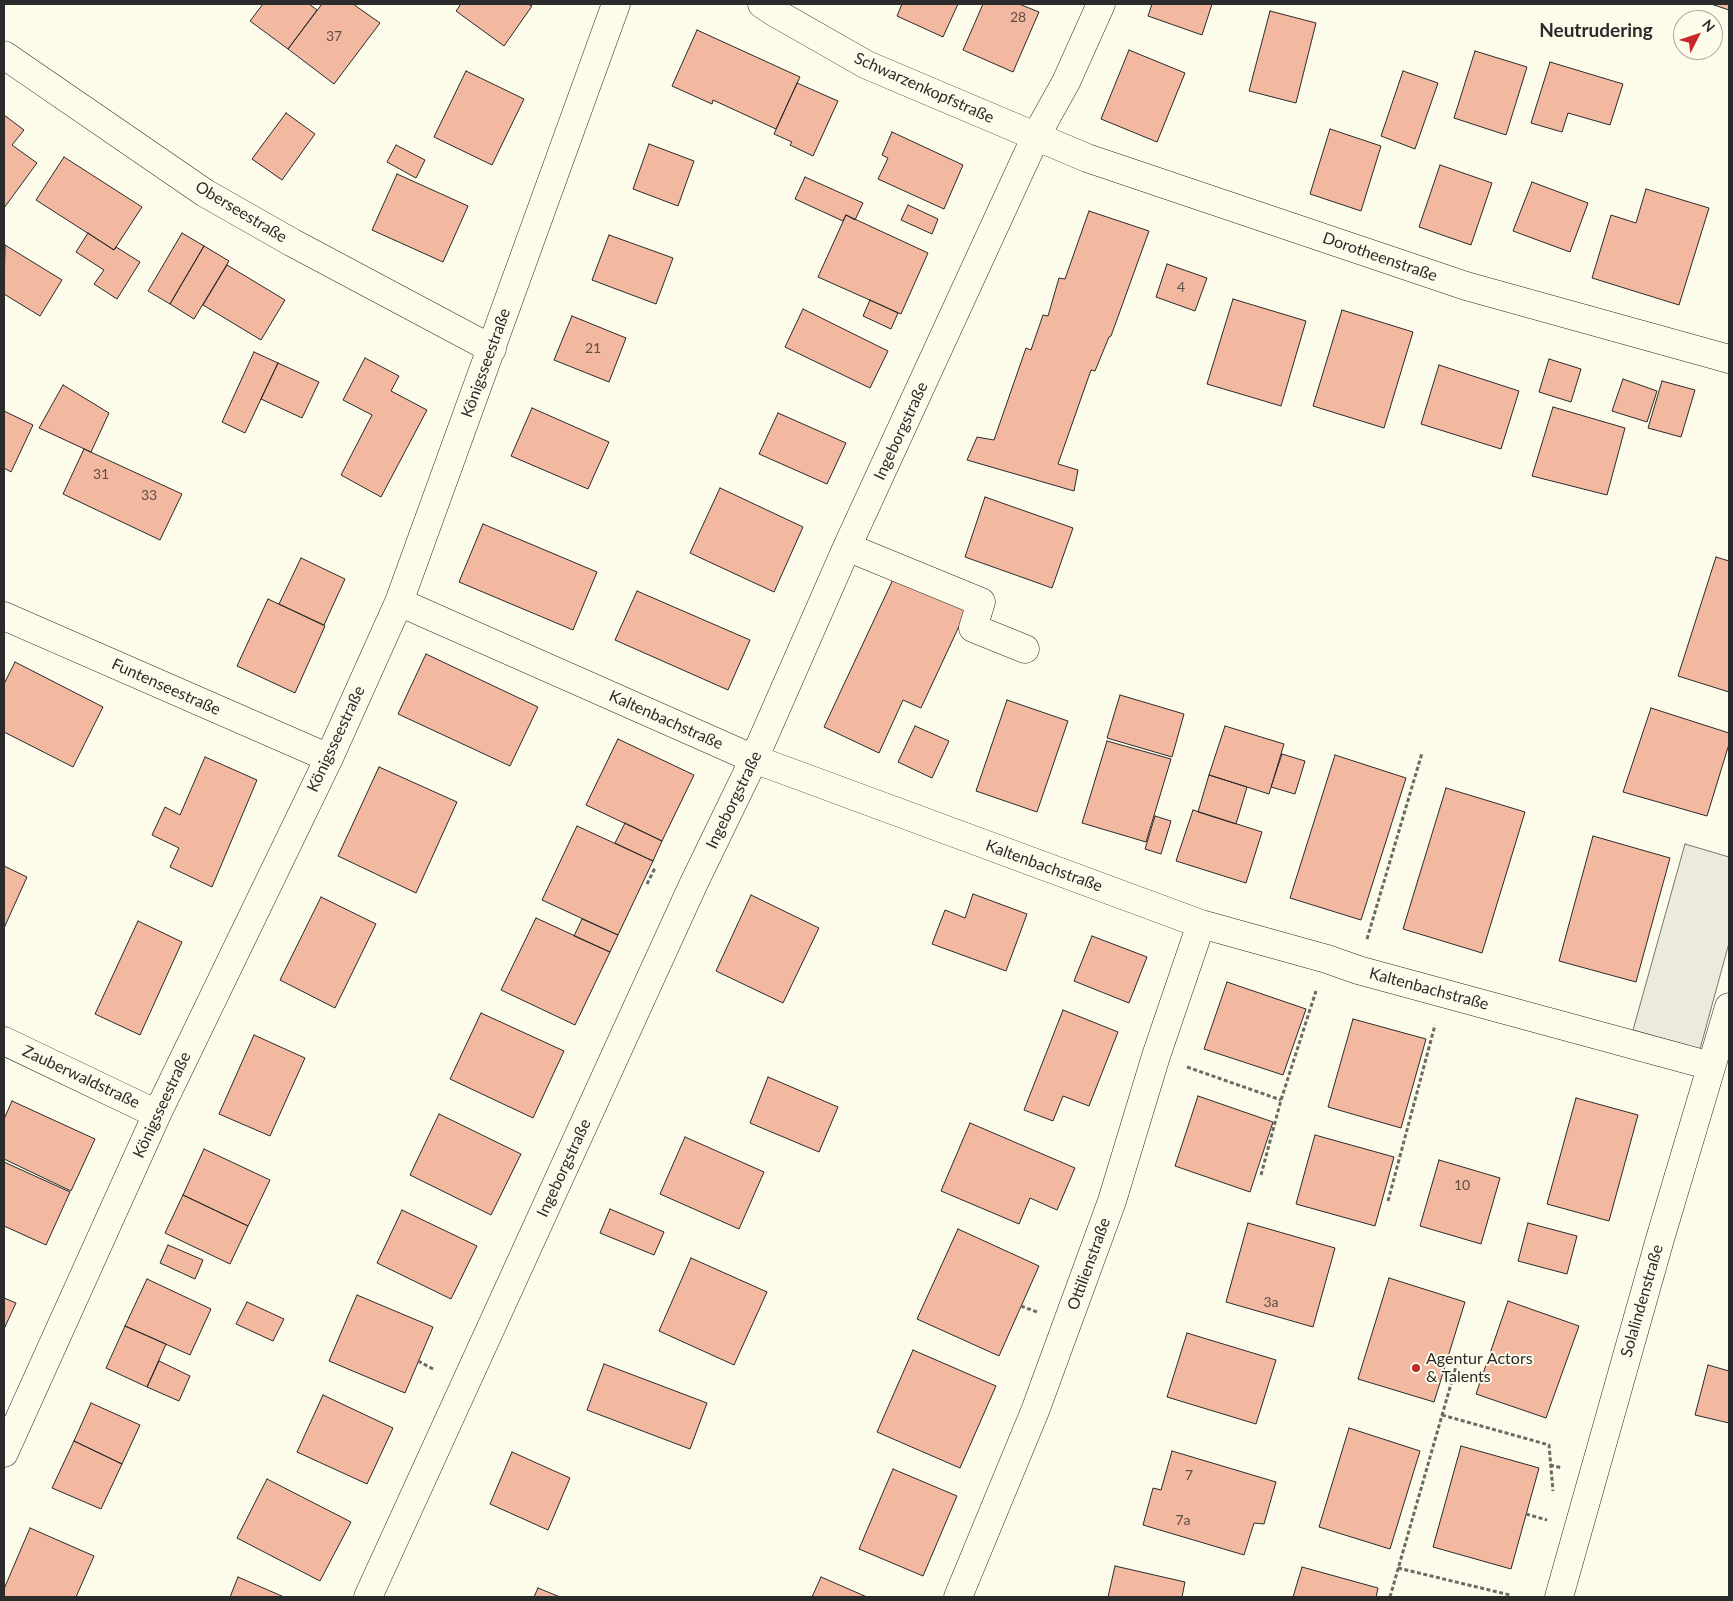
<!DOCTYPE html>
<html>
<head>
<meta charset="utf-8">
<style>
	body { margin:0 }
	#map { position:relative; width:1733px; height:1601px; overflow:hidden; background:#fdfbea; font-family:Lato,sans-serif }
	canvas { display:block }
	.frame { position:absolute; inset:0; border:5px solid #2b2b2b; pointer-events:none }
	.north { position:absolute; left:1673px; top:10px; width:50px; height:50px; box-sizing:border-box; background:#fdfbea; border:1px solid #a9a89e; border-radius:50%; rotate:49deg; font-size:14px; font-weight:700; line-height:20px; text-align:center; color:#2b2b2b }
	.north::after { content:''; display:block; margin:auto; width:18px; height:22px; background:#c62828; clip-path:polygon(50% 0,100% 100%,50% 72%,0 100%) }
</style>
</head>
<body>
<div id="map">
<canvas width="1733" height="1601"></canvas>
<div class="frame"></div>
<div class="north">N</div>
</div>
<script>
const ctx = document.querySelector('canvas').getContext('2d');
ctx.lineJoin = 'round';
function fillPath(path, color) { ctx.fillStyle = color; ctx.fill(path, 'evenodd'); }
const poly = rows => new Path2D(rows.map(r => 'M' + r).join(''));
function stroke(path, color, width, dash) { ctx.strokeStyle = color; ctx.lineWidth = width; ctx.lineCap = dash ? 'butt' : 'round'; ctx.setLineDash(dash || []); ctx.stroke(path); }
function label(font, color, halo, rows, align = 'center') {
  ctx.font = font + ' Lato,sans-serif'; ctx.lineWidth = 4; ctx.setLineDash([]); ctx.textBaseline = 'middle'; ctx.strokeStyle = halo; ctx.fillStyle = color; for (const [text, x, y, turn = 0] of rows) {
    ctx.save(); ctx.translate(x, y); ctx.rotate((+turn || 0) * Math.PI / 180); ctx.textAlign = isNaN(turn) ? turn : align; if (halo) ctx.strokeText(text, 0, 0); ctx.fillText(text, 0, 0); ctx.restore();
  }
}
const green = poly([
	[1685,844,1729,857,1729,943,1700,1049,1633,1030,1685,844]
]);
fillPath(green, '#ecebdb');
stroke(green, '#74746e', 1);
const building = poly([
	[263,4,309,4,317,10,288,49,250,21,263,4],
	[322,4,353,4,380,23,334,84,288,49,322,4],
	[461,4,528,4,532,6,504,46,456,11,461,4],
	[902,4,958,4,943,37,897,16,902,4],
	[983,4,1019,4,1039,12,1013,72,963,50,983,4],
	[1152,4,1212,4,1202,35,1148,16,1152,4],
	[1711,4,1729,4,1729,10,1711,4],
	[1270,11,1316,23,1296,103,1249,91,1270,11],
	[697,30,800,77,776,129,713,100,712,104,672,86,697,30],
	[1129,50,1185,73,1157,142,1101,119,1129,50],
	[1475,51,1527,67,1506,135,1454,118,1475,51],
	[1550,62,1623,84,1610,125,1568,113,1562,132,1531,123,1550,62],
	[466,71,524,99,492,165,434,137,466,71],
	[1403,71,1438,83,1415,149,1381,136,1403,71],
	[797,83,838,101,813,156,790,145,792,142,774,134,797,83],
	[286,113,315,134,282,180,252,159,286,113],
	[4,115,24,130,12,145,37,163,4,208,4,115],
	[1330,129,1381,146,1361,211,1310,194,1330,129],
	[892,132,963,165,944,209,878,179,888,158,882,155,892,132],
	[649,144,694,161,678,206,633,189,649,144],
	[396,145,425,160,416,178,387,162,396,145],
	[64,157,142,207,114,250,36,200,64,157],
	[1440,165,1492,183,1471,245,1419,227,1440,165],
	[397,174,468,206,443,262,372,230,397,174],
	[805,177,863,203,855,220,846,215,843,221,795,199,805,177],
	[1532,182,1588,203,1570,252,1513,231,1532,182],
	[1646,189,1709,208,1679,305,1592,278,1611,215,1636,223,1646,189],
	[908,205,938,219,932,234,901,220,908,205],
	[1089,211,1149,231,1111,336,1109,337,1095,371,1091,370,1058,464,1078,470,1074,491,967,460,977,437,994,440,1026,348,1031,350,1043,315,1048,316,1059,278,1065,279,1089,211],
	[846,215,928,253,901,314,818,277,846,215],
	[88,233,114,250,116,247,140,262,117,299,94,284,104,270,76,252,88,233],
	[182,233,204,246,170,304,148,291,182,233],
	[609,235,673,258,656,304,592,280,609,235],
	[5,245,62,280,40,316,4,294,5,245],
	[204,246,229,261,194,319,170,304,204,246],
	[1167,264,1207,278,1195,311,1156,297,1167,264],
	[227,265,285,300,261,340,203,305,227,265],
	[1233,299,1306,321,1281,406,1207,384,1233,299],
	[870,300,898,313,891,329,863,316,870,300],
	[803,309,888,351,870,388,785,347,803,309],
	[1342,310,1413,332,1384,428,1313,406,1342,310],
	[572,316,626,338,609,382,554,360,572,316],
	[254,352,278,363,245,433,222,422,254,352],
	[365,358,399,376,391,391,427,410,381,497,341,475,372,415,343,400,365,358],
	[1549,359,1581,369,1571,402,1539,392,1549,359],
	[278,363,319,382,302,418,261,399,278,363],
	[1439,365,1519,391,1501,449,1421,424,1439,365],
	[1623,379,1657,391,1647,422,1612,411,1623,379],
	[1662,381,1695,390,1681,437,1648,428,1662,381],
	[63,385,109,413,91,452,39,428,63,385],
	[1553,407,1625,428,1607,495,1532,476,1553,407],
	[532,408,609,442,588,489,511,456,532,408],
	[4,411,33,425,11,472,4,468,4,411],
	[778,413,846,443,827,484,759,454,778,413],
	[84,449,182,494,160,540,63,494,84,449],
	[720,488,803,527,774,592,690,553,720,488],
	[985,497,1073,528,1052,588,965,557,985,497],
	[483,524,597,572,573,630,459,582,483,524],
	[1716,557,1729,561,1729,692,1678,676,1716,557],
	[301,558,345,579,324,625,279,604,301,558],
	[896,573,968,607,921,708,903,700,879,753,824,727,896,573],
	[637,591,750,640,728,690,615,640,637,591],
	[268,599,325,626,295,693,237,666,268,599],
	[426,654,538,707,510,766,398,714,426,654],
	[15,662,103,707,73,767,4,732,4,684,15,662],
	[1120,695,1184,714,1172,757,1107,738,1120,695],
	[1007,700,1068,721,1037,812,976,791,1007,700],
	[1651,708,1729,733,1729,744,1707,816,1623,792,1651,708],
	[915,726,949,741,932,778,898,762,915,726],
	[1225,726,1284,744,1269,794,1209,775,1225,726],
	[618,739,694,775,662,841,586,805,618,739],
	[1107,741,1171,759,1146,842,1082,823,1107,741],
	[1282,754,1305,761,1295,794,1271,787,1282,754],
	[1335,755,1406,778,1361,920,1290,898,1335,755],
	[205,757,257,780,212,887,170,867,179,848,152,835,165,807,180,815,205,757],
	[379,767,457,802,416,893,338,856,379,767],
	[1209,775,1247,787,1236,824,1198,812,1209,775],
	[1446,788,1525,812,1482,953,1403,929,1446,788],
	[1193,810,1262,832,1246,883,1176,861,1193,810],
	[1155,816,1171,821,1161,854,1145,849,1155,816],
	[625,823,662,841,653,861,615,843,625,823],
	[577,826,653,861,618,935,542,900,577,826],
	[1593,836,1670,858,1636,982,1559,961,1593,836],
	[4,866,27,877,4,928,4,866],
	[973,894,1027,914,1006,971,932,944,945,910,965,918,973,894],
	[751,895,819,928,783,1003,716,971,751,895],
	[321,897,376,924,335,1008,280,980,321,897],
	[536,918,610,952,575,1025,501,990,536,918],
	[582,919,618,935,610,952,574,936,582,919],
	[138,921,182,942,140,1035,95,1014,138,921],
	[1092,936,1147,957,1129,1003,1074,981,1092,936],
	[1227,982,1306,1009,1283,1075,1204,1049,1227,982],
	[1063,1010,1118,1032,1089,1106,1063,1096,1053,1121,1024,1110,1063,1010],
	[481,1013,564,1051,533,1118,450,1079,481,1013],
	[1353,1019,1426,1039,1401,1128,1328,1107,1353,1019],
	[254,1035,305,1058,270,1136,219,1114,254,1035],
	[768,1077,838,1107,819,1152,750,1123,768,1077],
	[1198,1096,1273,1122,1250,1192,1175,1166,1198,1096],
	[1576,1098,1638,1115,1609,1221,1547,1204,1576,1098],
	[12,1101,95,1139,71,1191,4,1159,4,1119,12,1101],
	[439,1114,521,1154,491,1215,410,1175,439,1114],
	[970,1123,1075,1168,1057,1210,1030,1198,1019,1224,941,1191,970,1123],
	[1315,1135,1394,1157,1375,1226,1296,1204,1315,1135],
	[685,1137,764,1172,739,1229,660,1194,685,1137],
	[204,1149,270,1180,248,1226,183,1195,204,1149],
	[1439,1160,1500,1178,1481,1244,1420,1226,1439,1160],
	[4,1162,70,1192,46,1245,4,1226,4,1162],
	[183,1195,248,1226,230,1264,165,1233,183,1195],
	[610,1209,664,1232,654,1255,600,1233,610,1209],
	[402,1210,477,1246,451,1299,377,1263,402,1210],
	[1248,1223,1335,1248,1313,1327,1226,1302,1248,1223],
	[1528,1223,1577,1236,1567,1274,1518,1261,1528,1223],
	[958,1229,1039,1266,999,1356,917,1319,958,1229],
	[168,1245,203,1260,195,1279,160,1263,168,1245],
	[691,1258,767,1292,734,1365,659,1331,691,1258],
	[1389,1278,1465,1302,1434,1402,1358,1379,1389,1278],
	[147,1279,211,1309,190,1355,125,1326,147,1279],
	[357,1295,433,1327,405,1393,329,1361,357,1295],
	[4,1298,16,1303,4,1329,4,1298],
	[1508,1301,1579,1326,1546,1418,1476,1394,1508,1301],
	[247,1302,284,1319,273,1341,236,1324,247,1302],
	[125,1326,166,1344,147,1387,106,1368,125,1326],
	[1187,1333,1276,1360,1256,1424,1167,1397,1187,1333],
	[913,1350,996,1386,960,1468,877,1432,913,1350],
	[159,1361,190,1376,179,1401,147,1387,159,1361],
	[604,1364,707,1403,690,1449,587,1410,604,1364],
	[1708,1365,1729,1371,1729,1423,1695,1415,1708,1365],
	[323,1395,393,1428,367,1484,297,1452,323,1395],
	[91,1403,140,1425,122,1464,74,1441,91,1403],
	[1349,1428,1420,1451,1390,1549,1319,1527,1349,1428],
	[74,1441,122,1464,101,1509,52,1488,74,1441],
	[1461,1446,1539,1468,1511,1569,1433,1547,1461,1446],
	[1172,1451,1276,1482,1264,1524,1254,1523,1244,1555,1143,1525,1153,1488,1161,1490,1172,1451],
	[512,1452,570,1478,548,1530,490,1504,512,1452],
	[893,1469,957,1496,923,1576,859,1549,893,1469],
	[267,1479,351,1522,320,1581,237,1538,267,1479],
	[30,1528,94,1556,76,1597,4,1597,4,1589,30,1528],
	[1115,1566,1185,1582,1182,1597,1108,1597,1115,1566],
	[1302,1567,1378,1588,1376,1597,1293,1597,1302,1567],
	[238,1577,284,1597,230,1597,238,1577],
	[821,1577,867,1597,812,1597,821,1577],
	[538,1588,560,1597,534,1597,538,1588]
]);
fillPath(building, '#f2b8a0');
stroke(building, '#2b2b2b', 1);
const minor = poly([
	[762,4,774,12,867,65,1087,158,1466,286,1729,359],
	[4,55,205,193,293,243,492,349],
	[847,547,981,602,973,628,1025,649],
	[399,602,754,759,1201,924,1327,959,1358,970,1711,1066],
	[4,616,329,758],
	[4,1041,157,1114],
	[4,1453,157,1114,329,758,399,602,616,4],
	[368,1597,693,885,754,759,847,547,1036,136,1066,82,1101,4],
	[958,1597,1035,1411,1112,1201,1156,1056,1201,924],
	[1559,1597,1660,1239,1729,1007]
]);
stroke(minor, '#2b2b2b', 29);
stroke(poly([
	[647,884,655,868],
	[1367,939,1422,753],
	[1187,1067,1281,1100],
	[1261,1175,1281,1100,1316,991],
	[1388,1201,1435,1025],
	[1021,1306,1037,1312],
	[418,1361,435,1370],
	[1442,1415,1549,1445,1553,1491],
	[1550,1465,1562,1468],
	[1526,1514,1547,1520],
	[1398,1568,1510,1595,1509,1597],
	[1390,1597,1459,1356]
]), '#6a6964', 3, [4, 2.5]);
stroke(minor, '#fdfbea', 28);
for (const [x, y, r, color] of [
	[1416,1368,5,"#c62828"]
]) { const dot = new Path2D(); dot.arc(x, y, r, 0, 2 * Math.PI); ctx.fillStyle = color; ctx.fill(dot); stroke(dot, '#fdfbea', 2); }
label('14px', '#5d4e48', null, [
	["28",1018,17],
	["37",334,36],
	["4",1181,287],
	["21",593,348],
	["31",101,474],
	["33",149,495],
	["10",1462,1185],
	["3a",1271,1302],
	["7",1189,1475],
	["7a",1183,1520]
]);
label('16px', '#2b2b2b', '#fdfbea', [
	["Schwarzenkopfstraße",924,88,24],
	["Oberseestraße",241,212,31],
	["Dorotheenstraße",1380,257,19],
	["Königsseestraße",486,363,-70],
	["Ingeborgstraße",901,431,-65],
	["Funtenseestraße",166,687,24],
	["Kaltenbachstraße",666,720,24],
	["Königsseestraße",336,739,-65],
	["Ingeborgstraße",734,800,-64],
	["Kaltenbachstraße",1044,866,20],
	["Kaltenbachstraße",1429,989,15],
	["Zauberwaldstraße",81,1077,25],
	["Königsseestraße",162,1105,-65],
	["Ingeborgstraße",564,1168,-65],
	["Ottilienstraße",1089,1264,-70],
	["Solalindenstraße",1642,1301,-74]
]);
label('16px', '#2b2b2b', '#fdfbea', [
	["Agentur Actors",1426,1359],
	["& Talents",1426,1377]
], 'left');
label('bold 19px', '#2b2b2b', '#fdfbea', [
	["Neutrudering",1596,31]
]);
</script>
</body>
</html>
